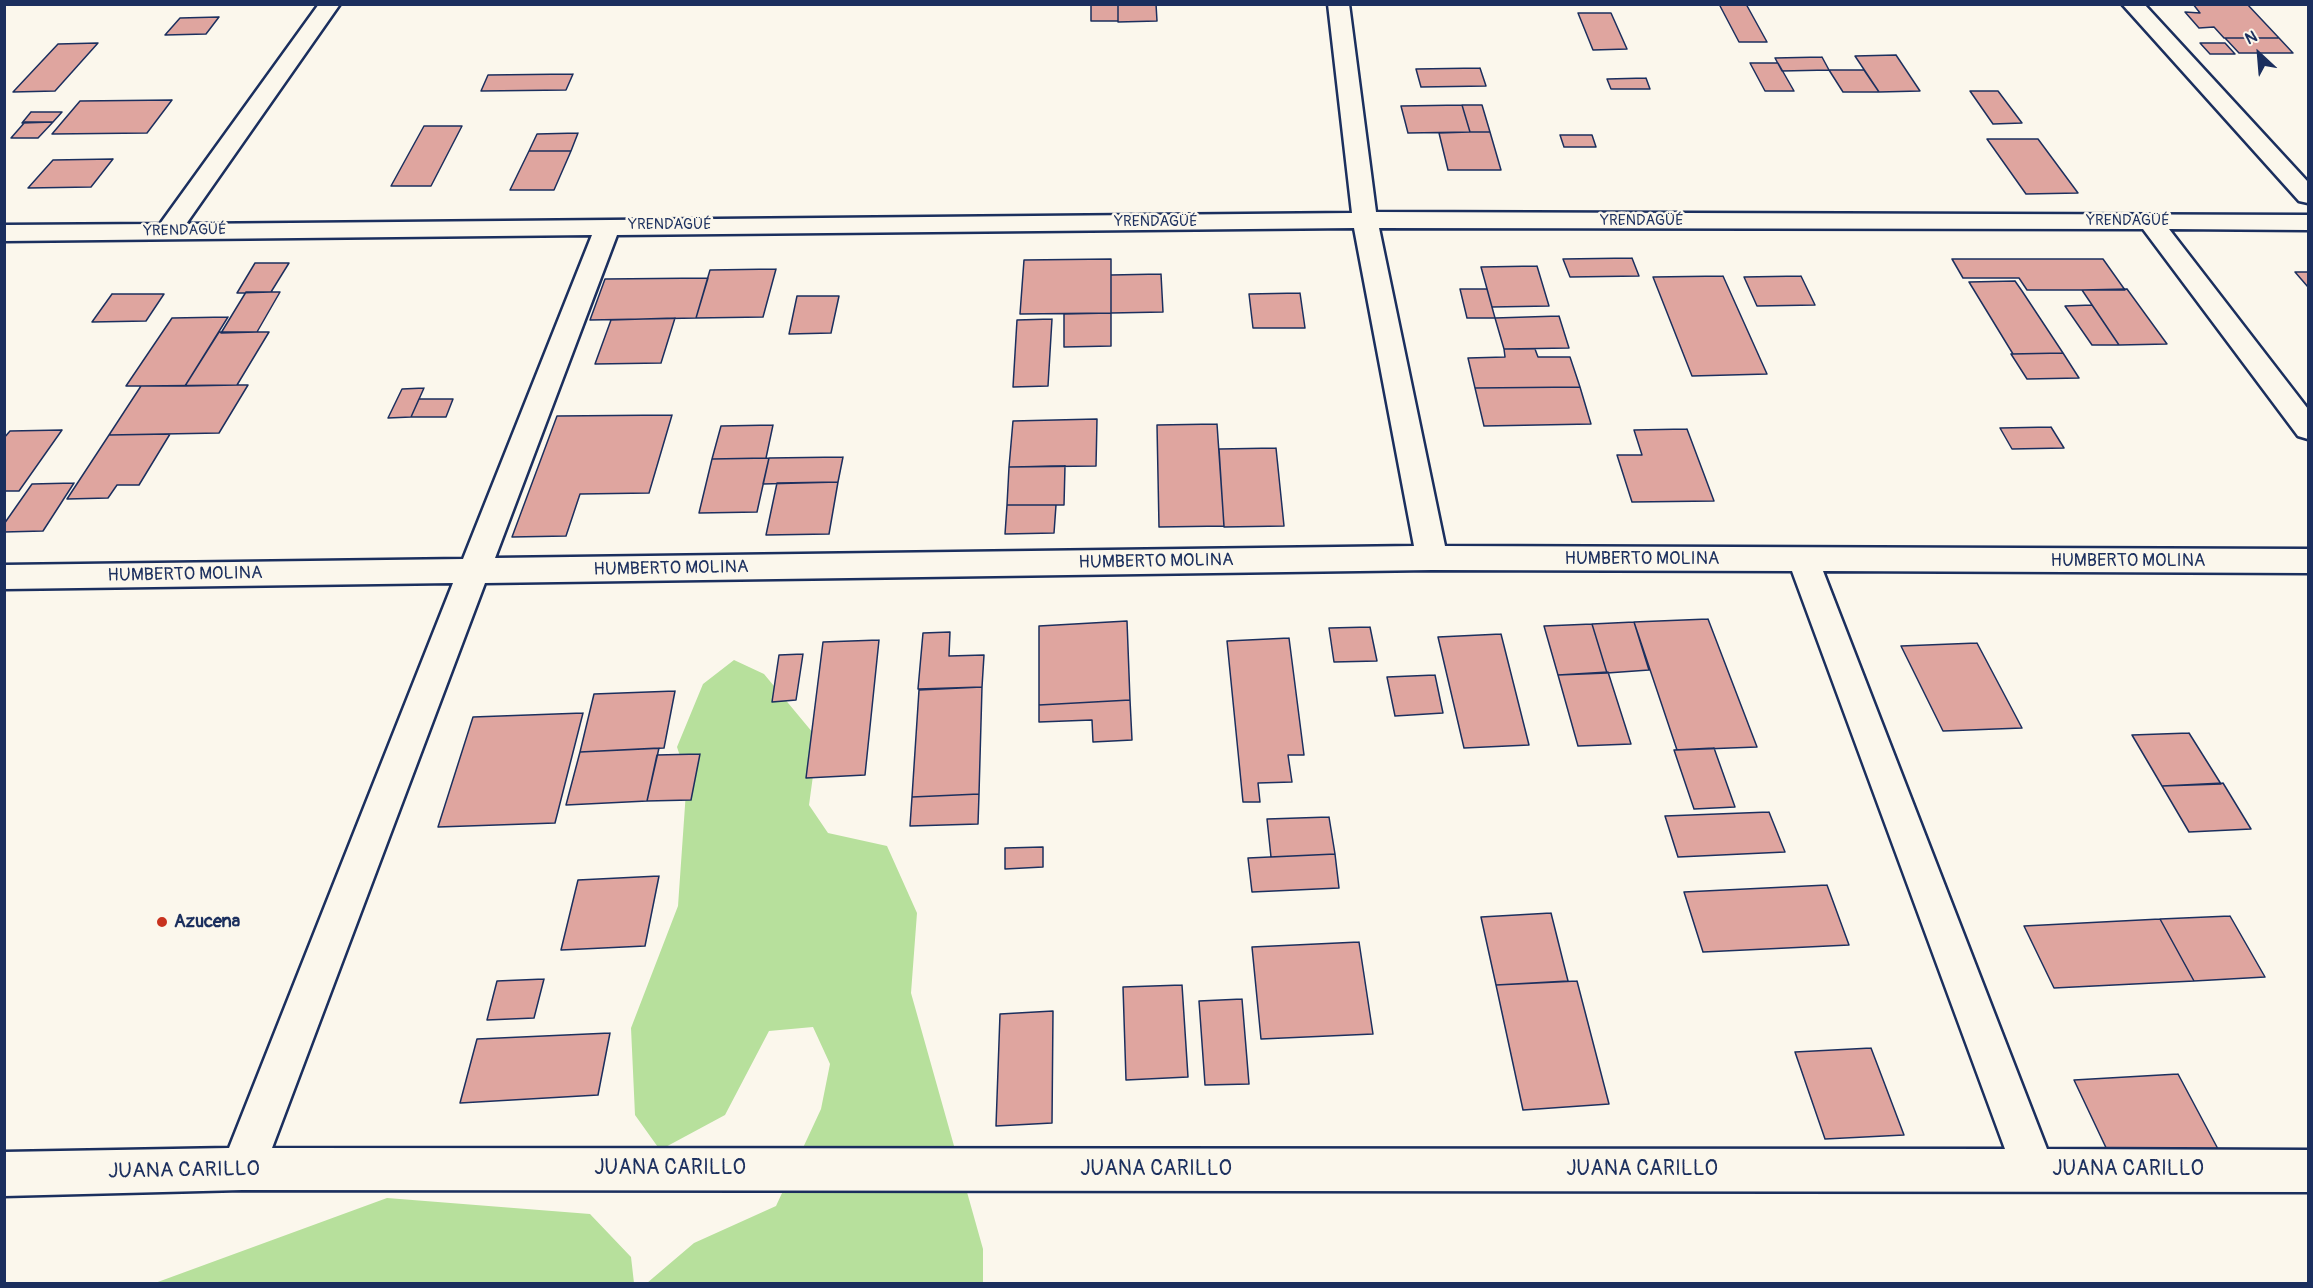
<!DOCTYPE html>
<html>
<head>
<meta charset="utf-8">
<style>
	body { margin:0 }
	#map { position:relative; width:2313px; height:1288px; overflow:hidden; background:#fbf7ec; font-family:Pangolin,sans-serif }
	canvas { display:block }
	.frame { position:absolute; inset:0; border:6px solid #1b2f5e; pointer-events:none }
	.north { position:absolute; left:2229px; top:24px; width:60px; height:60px; -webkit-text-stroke:4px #fbf7ec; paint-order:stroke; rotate:334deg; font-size:16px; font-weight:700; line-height:24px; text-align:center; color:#1b2f5e }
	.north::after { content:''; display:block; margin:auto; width:21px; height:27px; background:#1b2f5e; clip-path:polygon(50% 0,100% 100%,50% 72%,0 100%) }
</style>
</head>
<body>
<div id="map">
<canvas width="2313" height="1288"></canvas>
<div class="frame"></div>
<div class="north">N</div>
</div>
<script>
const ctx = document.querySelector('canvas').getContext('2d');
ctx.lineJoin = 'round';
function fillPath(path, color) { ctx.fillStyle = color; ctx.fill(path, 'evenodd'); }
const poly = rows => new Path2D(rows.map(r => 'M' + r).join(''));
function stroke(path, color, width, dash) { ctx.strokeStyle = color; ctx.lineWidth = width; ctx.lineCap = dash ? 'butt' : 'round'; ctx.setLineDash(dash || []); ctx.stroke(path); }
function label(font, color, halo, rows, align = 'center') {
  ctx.font = font + ' Pangolin,sans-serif'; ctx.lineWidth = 5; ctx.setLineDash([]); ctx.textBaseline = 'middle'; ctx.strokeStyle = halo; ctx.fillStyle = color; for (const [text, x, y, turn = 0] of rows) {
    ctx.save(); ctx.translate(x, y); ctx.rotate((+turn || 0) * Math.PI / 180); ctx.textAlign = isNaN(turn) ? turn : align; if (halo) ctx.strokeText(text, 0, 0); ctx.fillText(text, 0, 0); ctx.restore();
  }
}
fillPath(poly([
	[734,660,764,674,818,739,809,805,828,833,887,846,917,913,911,993,983,1249,983,1283,647,1283,694,1243,776,1206,821,1109,830,1064,813,1027,769,1031,725,1115,660,1150,635,1115,631,1028,678,906,687,777,677,747,703,684],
	[387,1198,590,1214,631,1257,634,1283,155,1283]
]), '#b7e09c');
const building = poly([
	[1091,4,1118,4,1118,21,1091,21,1091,4],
	[1118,4,1156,4,1157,21,1118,22,1118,4],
	[1719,4,1746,4,1767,42,1739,42,1719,4],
	[2193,4,2247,4,2279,38,2224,38,2214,27,2199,28,2185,12,2200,13,2193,4],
	[1578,13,1611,13,1627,49,1593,50,1578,13],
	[219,17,206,34,165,35,180,18,219,17],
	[2225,38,2279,38,2293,53,2239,53,2225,38],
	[98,43,55,91,13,92,58,44,98,43],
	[2200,43,2225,43,2235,54,2210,54,2200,43],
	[1896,55,1920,91,1879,92,1855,56,1896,55],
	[1822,57,1829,70,1782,71,1775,58,1822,57],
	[1750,63,1778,63,1794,91,1765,91,1750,63],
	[1480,68,1486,86,1421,87,1416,69,1480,68],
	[1829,70,1864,70,1879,92,1843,92,1829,70],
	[573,74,566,90,481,91,488,75,573,74],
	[1646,78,1650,89,1611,89,1607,79,1646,78],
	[1970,91,1998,91,2022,123,1993,124,1970,91],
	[172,100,147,133,52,134,80,101,172,100],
	[1462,105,1482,105,1490,132,1470,132,1462,105],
	[1462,105,1470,132,1408,133,1401,106,1462,105],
	[31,112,62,112,53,122,22,123,31,112],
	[25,122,53,122,38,138,11,138,25,122],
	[424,126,462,126,431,186,391,186,424,126],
	[1470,132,1490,132,1501,170,1448,170,1439,133,1470,132],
	[578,133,571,151,529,151,537,134,578,133],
	[1560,135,1592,135,1596,147,1564,147,1560,135],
	[1987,139,2038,139,2078,193,2026,194,1987,139],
	[529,151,571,151,554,190,510,190,529,151],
	[113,159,91,187,28,188,53,160,113,159],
	[1632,258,1639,276,1570,277,1563,259,1632,258],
	[1111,259,1111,313,1020,314,1024,260,1111,259],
	[1952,259,2103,259,2125,290,2027,290,2019,278,1963,278,1952,259],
	[255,263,289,263,271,292,237,293,255,263],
	[1537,266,1549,306,1492,307,1481,267,1537,266],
	[776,269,763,317,696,318,710,270,776,269],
	[2295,272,2308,272,2308,287,2295,272],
	[1161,274,1163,312,1111,313,1111,275,1161,274],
	[1723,276,1767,374,1692,376,1653,277,1723,276],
	[1801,276,1815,305,1757,306,1744,277,1801,276],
	[708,278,696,318,590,320,605,279,708,278],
	[2015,281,2022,291,2063,353,2013,354,1969,282,2015,281],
	[1460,289,1487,289,1495,318,1467,318,1460,289],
	[2127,289,2167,344,2119,345,2082,290,2127,289],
	[246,292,280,292,257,332,221,333,246,292],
	[1300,293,1305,328,1253,328,1249,294,1300,293],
	[112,294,164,294,146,321,92,322,112,294],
	[797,296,839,296,831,333,789,334,797,296],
	[2092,305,2119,345,2092,345,2065,306,2092,305],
	[1111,313,1111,346,1064,347,1064,314,1111,313],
	[1559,316,1569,348,1504,349,1495,318,1559,316],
	[228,317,185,386,126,386,172,318,228,317],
	[675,318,661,363,595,364,611,320,675,318],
	[1052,319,1048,386,1013,387,1017,320,1052,319],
	[219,332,269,332,237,385,185,386,219,332],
	[1504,349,1535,349,1538,357,1570,357,1580,387,1475,388,1468,358,1505,357,1504,349],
	[2063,353,2079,378,2027,379,2011,354,2063,353],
	[237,385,248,385,219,433,109,435,141,386,237,385],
	[1580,387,1591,424,1484,426,1475,388,1580,387],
	[424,388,411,417,388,418,402,389,424,388],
	[419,399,453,399,446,417,411,417,419,399],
	[672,415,649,493,580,494,566,536,512,537,557,416,672,415],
	[1097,419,1096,466,1009,467,1013,421,1097,419],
	[1217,424,1224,526,1159,527,1157,425,1217,424],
	[773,425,766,458,712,459,721,426,773,425],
	[2051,427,2064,448,2012,449,2000,428,2051,427],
	[1687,429,1714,501,1632,502,1617,455,1642,455,1634,430,1687,429],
	[62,430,19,491,4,491,4,438,10,431,62,430],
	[170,434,139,485,117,485,108,498,67,499,109,435,170,434],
	[1276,448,1284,526,1224,527,1219,449,1276,448],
	[843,457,838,482,763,484,769,458,843,457],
	[769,458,757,512,699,513,712,459,769,458],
	[1065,466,1064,505,1007,505,1009,467,1065,466],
	[838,482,829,534,766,535,777,483,838,482],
	[74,483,43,531,4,532,4,524,32,484,74,483],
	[1007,505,1056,505,1054,533,1005,534,1007,505],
	[1708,619,1757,747,1677,750,1634,622,1708,619],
	[1127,621,1130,700,1039,705,1039,626,1127,621],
	[1634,622,1649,670,1607,673,1592,624,1634,622],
	[1592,624,1607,673,1558,675,1544,626,1592,624],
	[1370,627,1377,661,1334,662,1329,628,1370,627],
	[950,632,949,656,984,655,982,687,918,689,923,633,950,632],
	[1501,634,1529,745,1464,748,1438,637,1501,634],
	[1289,638,1304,755,1288,755,1292,782,1258,783,1260,802,1243,802,1227,641,1289,638],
	[879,640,865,775,806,778,823,642,879,640],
	[1977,643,2022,728,1943,731,1901,646,1977,643],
	[803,654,796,700,772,702,779,655,803,654],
	[1608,672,1631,744,1578,746,1558,675,1608,672],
	[1435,675,1443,713,1395,716,1387,677,1435,675],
	[982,687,979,794,912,797,919,690,982,687],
	[675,691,664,748,580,752,594,694,675,691],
	[1130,700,1132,740,1093,742,1092,720,1039,722,1039,705,1130,700],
	[583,713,555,823,438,827,473,717,583,713],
	[2189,733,2221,784,2162,786,2132,735,2189,733],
	[659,748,647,801,566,805,580,752,659,748],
	[1714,748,1735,807,1694,809,1674,750,1714,748],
	[700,754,691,800,647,801,657,755,700,754],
	[2223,783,2251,829,2189,832,2162,786,2223,783],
	[979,794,978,824,910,826,912,797,979,794],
	[1769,812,1785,852,1678,857,1665,816,1769,812],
	[1329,817,1335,854,1271,857,1267,819,1329,817],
	[1043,847,1043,867,1005,869,1005,848,1043,847],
	[1335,854,1339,888,1252,892,1248,858,1335,854],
	[659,876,645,946,561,950,578,880,659,876],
	[1827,885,1849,945,1703,952,1684,892,1827,885],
	[1551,913,1568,981,1496,985,1481,917,1551,913],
	[2230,916,2265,977,2194,981,2160,919,2230,916],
	[2160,919,2194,981,2054,988,2024,926,2160,919],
	[1359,942,1373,1034,1261,1039,1252,947,1359,942],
	[544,979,534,1018,487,1020,497,981,544,979],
	[1577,981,1609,1104,1523,1110,1496,985,1577,981],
	[1182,985,1188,1077,1126,1080,1123,987,1182,985],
	[1242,999,1249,1084,1205,1085,1199,1001,1242,999],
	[1053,1011,1052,1123,996,1126,1000,1014,1053,1011],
	[610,1033,598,1095,460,1103,477,1039,610,1033],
	[1871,1048,1904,1135,1825,1139,1795,1052,1871,1048],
	[2178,1074,2218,1149,2109,1154,2074,1080,2178,1074]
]);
fillPath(building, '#dfa59f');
stroke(building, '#1b2f5e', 1.5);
const minor = poly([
	[319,4,340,4,186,224,1352,213,1328,4,1349,4,1376,212,2308,215,2308,230,2169,229,2308,409,2308,439,2298,436,2143,229,1379,228,1445,546,2308,549,2308,573,1823,571,2047,1149,2308,1150,2308,1192,242,1190,4,1196,4,1152,229,1148,453,583,4,589,4,565,463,559,592,235,4,241,4,225,160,224,319,4],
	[1354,228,1414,546,495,558,617,235,1354,228],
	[1432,570,1792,571,2005,1149,272,1148,485,583,1432,570],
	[2122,4,2144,4,2308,182,2308,203,2299,201,2122,4]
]);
stroke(minor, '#1b2f5e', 5);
fillPath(minor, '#fbf7ec');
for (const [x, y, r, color] of [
	[162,922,6,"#c8321e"]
]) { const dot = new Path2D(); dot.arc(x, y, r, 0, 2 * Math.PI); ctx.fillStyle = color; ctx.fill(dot); stroke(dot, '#fbf7ec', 2); }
label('15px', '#1b2f5e', '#fbf7ec', [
	["YRENDAGÜÉ",1642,221],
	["YRENDAGÜÉ",2128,221],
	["YRENDAGÜÉ",1156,222],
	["YRENDAGÜÉ",670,225],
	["YRENDAGÜÉ",185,231,-1]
]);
label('18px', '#1b2f5e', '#fbf7ec', [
	["HUMBERTO MOLINA",1642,559],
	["HUMBERTO MOLINA",2128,561],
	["HUMBERTO MOLINA",1156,562,-1],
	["HUMBERTO MOLINA",671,569,-1],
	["HUMBERTO MOLINA",185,575,-1]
]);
label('bold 18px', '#1b2f5e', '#fbf7ec', [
	["Azucena",174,922]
], 'left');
label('21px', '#1b2f5e', '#fbf7ec', [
	["JUANA CARILLO",670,1169],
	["JUANA CARILLO",1156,1170],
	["JUANA CARILLO",1642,1170],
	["JUANA CARILLO",2128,1170],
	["JUANA CARILLO",184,1171,-1]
]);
</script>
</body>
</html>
